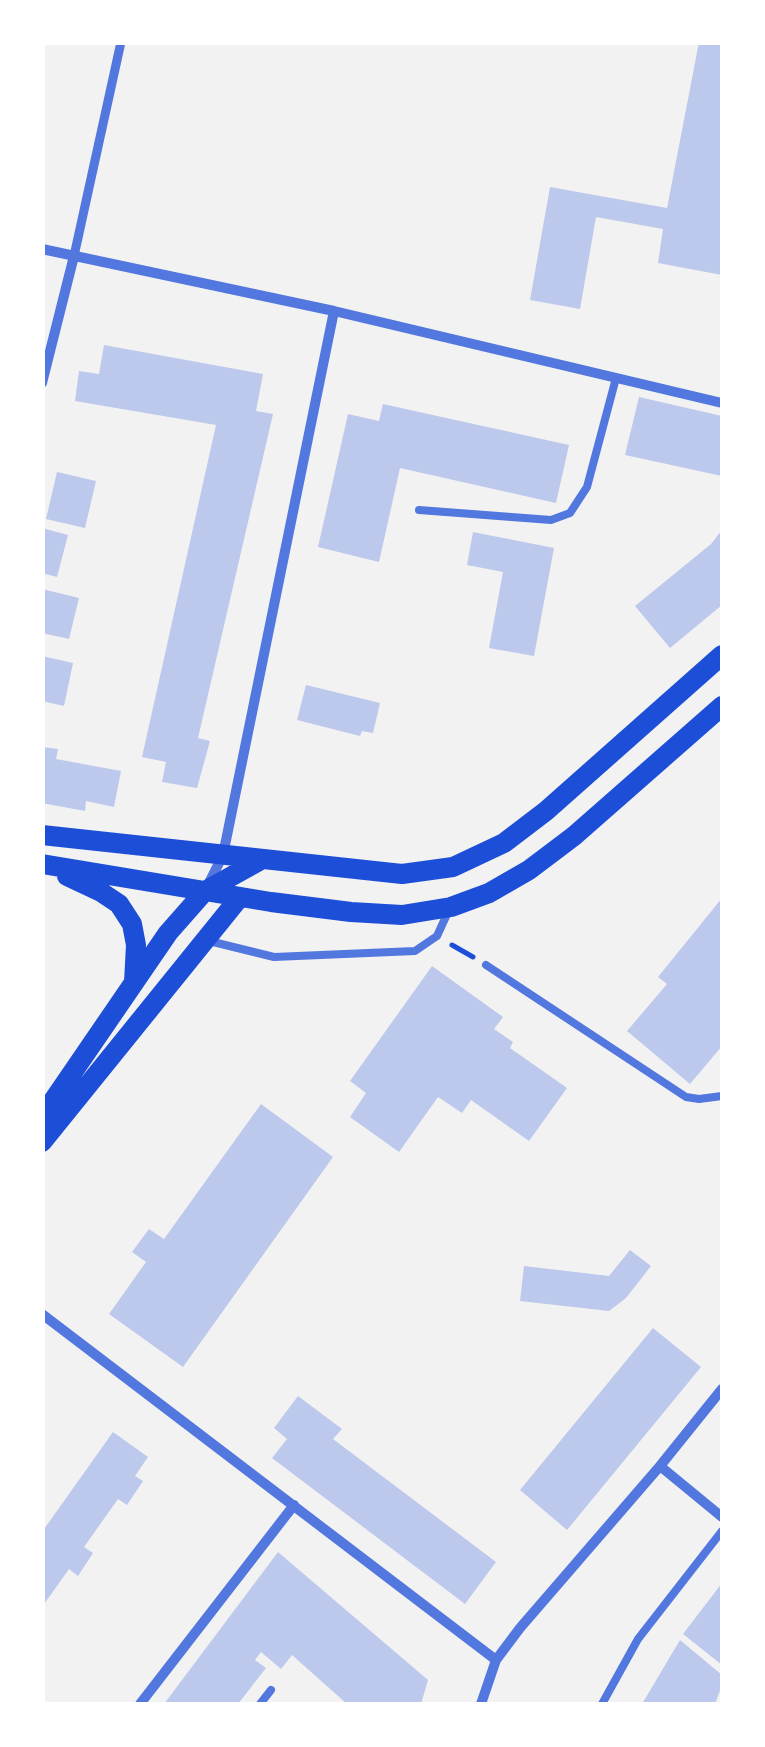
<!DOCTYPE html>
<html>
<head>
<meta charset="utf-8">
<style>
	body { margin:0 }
	#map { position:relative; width:765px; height:1747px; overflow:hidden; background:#f2f2f2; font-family:Mulish,sans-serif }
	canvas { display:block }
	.frame { position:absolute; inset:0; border:45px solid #fff; pointer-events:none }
</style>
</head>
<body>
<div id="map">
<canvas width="765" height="1747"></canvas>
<div class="frame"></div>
</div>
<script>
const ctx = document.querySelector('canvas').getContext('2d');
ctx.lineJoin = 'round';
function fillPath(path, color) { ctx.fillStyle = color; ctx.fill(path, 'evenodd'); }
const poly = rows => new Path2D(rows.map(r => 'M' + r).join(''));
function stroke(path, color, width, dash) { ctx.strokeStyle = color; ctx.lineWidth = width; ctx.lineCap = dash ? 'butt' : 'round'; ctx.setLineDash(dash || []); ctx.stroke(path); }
fillPath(poly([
	[699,42,722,42,722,275,658,263,663,229,596,217,580,309,530,300,550,187,667,208],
	[104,345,263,374,256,411,273,414,198,738,210,741,197,788,162,782,166,762,142,757,216,425,75,401,79,371,99,374],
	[639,397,722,416,722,476,625,455],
	[383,404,569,445,556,503,400,468,379,562,318,547,348,414,379,421],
	[57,472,96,481,85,528,46,519],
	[42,528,68,535,57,577,42,573],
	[722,530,722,605,670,648,635,606,711,544],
	[473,532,554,548,534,656,489,648,503,572,467,565],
	[42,589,79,598,69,639,42,633],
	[42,656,73,663,64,706,42,701],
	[306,685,380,703,373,733,362,731,360,736,297,720],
	[42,747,58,749,56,759,121,771,114,807,86,801,85,811,42,803],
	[722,898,722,1046,690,1084,627,1031,667,984,658,977],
	[432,966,503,1017,494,1029,513,1042,510,1048,567,1088,529,1141,471,1100,462,1113,438,1097,399,1152,350,1117,366,1093,350,1081],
	[261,1104,333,1157,183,1367,109,1314,146,1262,132,1252,149,1229,164,1239],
	[630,1250,651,1266,626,1298,609,1311,520,1301,524,1266,609,1276],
	[653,1328,701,1367,567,1530,520,1490],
	[298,1396,342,1429,333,1439,496,1562,465,1604,272,1458,287,1439,274,1428],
	[113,1432,148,1457,135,1476,143,1481,127,1505,118,1499,84,1547,93,1553,78,1576,69,1569,42,1607,42,1532],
	[278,1552,428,1680,421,1704,347,1704,292,1655,281,1669,261,1652,255,1660,266,1668,238,1704,164,1704],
	[722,1583,722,1665,683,1634],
	[680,1640,722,1675,722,1685,715,1704,642,1704]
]), '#bdc9ec');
stroke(poly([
	[452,945,473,957]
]), '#1d4ed8', 5);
stroke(poly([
	[419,510,551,520,570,513,587,487,616,378],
	[209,941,274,957,415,951,437,936,448,912],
	[486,965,686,1097,699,1099,722,1096],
	[260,1704,271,1690],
	[602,1704,638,1639,722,1531]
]), '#5277de', 8);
stroke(poly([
	[74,256,121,42]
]), '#5277de', 9);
stroke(poly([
	[42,249,334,311,722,403],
	[42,383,74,256],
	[208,885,223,855,334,311],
	[42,1314,496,1660],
	[660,1466,722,1517],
	[140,1704,294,1505],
	[481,1704,496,1660,520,1628,660,1466,722,1389]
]), '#5277de', 10);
stroke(poly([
	[42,835,402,874,453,867,504,843,546,811,722,655],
	[42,864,271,902,351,912,402,915,451,907,489,893,529,870,574,836,722,706],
	[67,876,101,892,119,904,132,924,136,945,134,982],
	[42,1117,168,933,205,891,259,861],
	[42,1142,240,897]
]), '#1d4ed8', 20);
</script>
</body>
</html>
